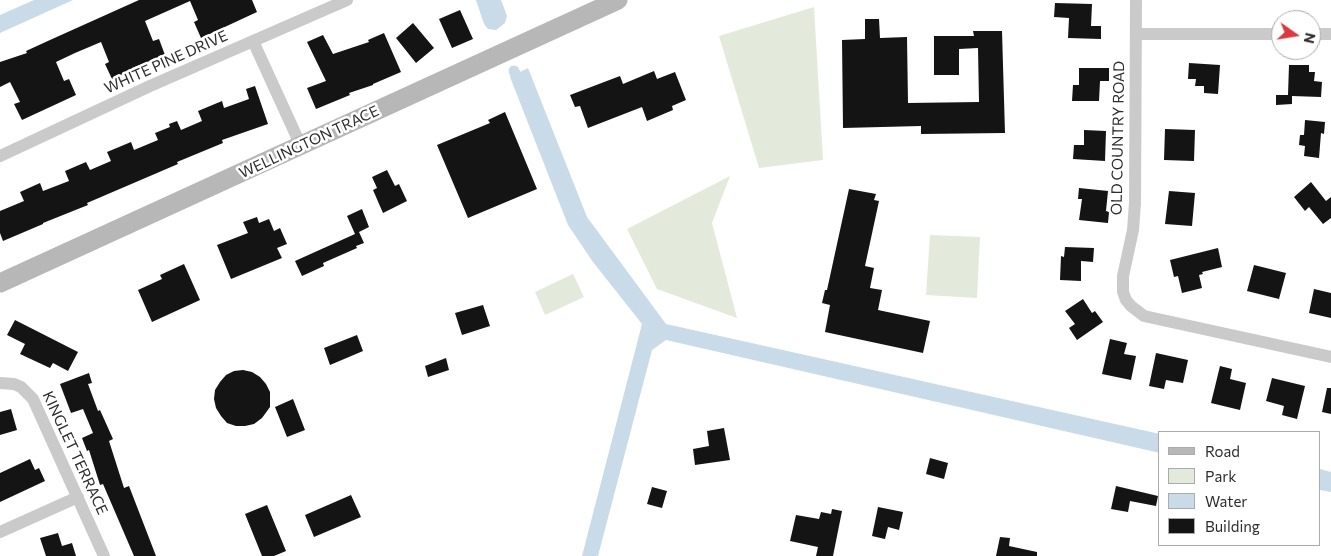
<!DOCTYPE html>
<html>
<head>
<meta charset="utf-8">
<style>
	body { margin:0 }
	#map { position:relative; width:1331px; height:556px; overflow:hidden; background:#fff; font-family:Commissioner,sans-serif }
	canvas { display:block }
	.legend { position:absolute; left:1158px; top:431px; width:162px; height:115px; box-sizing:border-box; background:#fff; border:1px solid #ababab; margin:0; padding:6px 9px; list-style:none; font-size:15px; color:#2d2d2d }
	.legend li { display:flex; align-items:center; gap:10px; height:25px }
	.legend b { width:25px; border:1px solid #ababab }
	.north { position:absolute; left:1271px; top:10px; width:50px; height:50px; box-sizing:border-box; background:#fff; border:1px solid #ababab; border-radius:50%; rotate:103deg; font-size:14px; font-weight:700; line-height:20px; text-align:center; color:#2d2d2d }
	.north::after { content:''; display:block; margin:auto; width:18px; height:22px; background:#db393f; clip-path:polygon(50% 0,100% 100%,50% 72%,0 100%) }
</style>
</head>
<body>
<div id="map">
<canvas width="1331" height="556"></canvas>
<ul class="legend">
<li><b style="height:6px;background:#b7b7b7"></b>Road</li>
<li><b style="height:14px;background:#e3eadc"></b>Park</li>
<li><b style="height:14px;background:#c9dbe9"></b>Water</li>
<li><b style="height:14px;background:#141414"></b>Building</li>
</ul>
<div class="north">N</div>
</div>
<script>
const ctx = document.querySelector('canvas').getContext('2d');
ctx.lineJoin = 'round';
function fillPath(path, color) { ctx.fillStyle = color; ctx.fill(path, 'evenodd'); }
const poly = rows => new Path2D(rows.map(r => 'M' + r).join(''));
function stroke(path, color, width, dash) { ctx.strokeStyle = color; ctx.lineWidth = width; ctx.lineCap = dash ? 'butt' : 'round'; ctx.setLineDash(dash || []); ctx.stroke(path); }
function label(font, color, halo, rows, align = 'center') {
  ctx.font = font + ' Commissioner,sans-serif'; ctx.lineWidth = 5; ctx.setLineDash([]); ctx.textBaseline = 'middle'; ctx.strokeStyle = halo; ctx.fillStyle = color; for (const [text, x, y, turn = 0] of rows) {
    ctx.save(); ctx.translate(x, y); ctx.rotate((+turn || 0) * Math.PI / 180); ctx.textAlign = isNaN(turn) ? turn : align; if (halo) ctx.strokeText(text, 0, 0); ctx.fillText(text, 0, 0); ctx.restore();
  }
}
fillPath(poly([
	[814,7,823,160,759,168,719,36],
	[730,176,712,223,737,318,657,289,627,229],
	[930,235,980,237,977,298,926,295],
	[573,274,584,297,545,315,535,292]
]), '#e3eadc');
fillPath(poly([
	[34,0,73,0,0,33,0,15],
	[476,0,501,0,507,16,505,23,496,30,488,29,484,24],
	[528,68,587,217,666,324,1160,434,1160,453,666,340,652,350,598,556,582,556,642,324,593,262,568,225,510,77],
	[1320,469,1331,472,1331,492,1320,490]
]), '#c9dbe9');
stroke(poly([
	[514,71,522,88]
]), '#c9dbe9', 11);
fillPath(poly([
	[139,0,252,0,257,12,201,38,194,22,198,20,190,1,145,21,153,41,159,39,165,55,132,68,132,70,112,79,105,64,109,62,101,42,75,53,56,62,64,81,69,79,76,95,22,120,14,104,20,102,10,82,0,87,0,62,27,53,26,51,50,40],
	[1055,3,1092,4,1091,26,1101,26,1101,39,1068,38,1069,18,1054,17],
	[460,10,473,39,452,48,439,19],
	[865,19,879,19,880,38,907,37,908,103,979,102,978,48,959,49,959,75,934,75,934,36,974,36,973,31,1002,31,1005,133,921,134,921,126,843,128,842,40,865,39],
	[413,23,434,48,416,63,396,38],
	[384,33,401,72,373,84,373,85,349,93,350,95,316,109,307,88,326,81,307,42,323,35,333,54,369,42,368,40],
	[1189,63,1220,65,1218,94,1204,93,1204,86,1195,86,1196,79,1188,79],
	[1289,65,1309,65,1309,72,1315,72,1314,81,1322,82,1321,97,1292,96,1292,104,1276,105,1276,95,1288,95],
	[1079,68,1109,68,1109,81,1100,81,1099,101,1072,101,1073,85,1079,85],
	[654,71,657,79,675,72,686,100,672,106,673,110,647,121,642,107,588,128,580,106,575,107,570,95,620,76,623,84],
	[255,86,268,124,222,140,223,143,177,162,178,164,87,203,88,205,43,223,43,224,3,241,0,233,0,211,24,201,20,192,40,183,43,191,69,181,65,171,86,162,90,170,111,161,107,152,131,142,134,150,158,140,155,133,170,127,169,124,177,121,181,130,202,121,198,111,222,101,224,108,249,99,246,89],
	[505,112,537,189,468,218,437,145,490,123,488,120],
	[1305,120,1325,122,1324,134,1321,133,1319,158,1304,156,1305,146,1299,145,1300,135,1304,135],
	[1165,129,1195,130,1194,161,1164,160],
	[1084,130,1106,131,1105,161,1073,159,1074,145,1084,145],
	[387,170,395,186,399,184,407,201,383,213,373,190,377,188,372,177],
	[1311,182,1326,201,1331,197,1331,218,1323,224,1309,207,1305,211,1294,197],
	[1079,188,1108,191,1106,211,1109,212,1108,223,1079,220,1082,199,1078,199],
	[849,189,876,194,874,200,879,201,865,266,874,268,870,288,882,290,878,310,930,321,923,353,825,332,830,305,822,303,825,290,827,290],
	[1169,191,1195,193,1192,226,1165,224],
	[362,209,369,227,359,232,364,243,356,246,357,248,323,263,324,266,302,276,295,261,355,234,347,216],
	[257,217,259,223,269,219,274,231,280,228,287,244,277,248,282,258,231,279,217,245,248,233,243,222],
	[1065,247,1094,248,1093,262,1081,261,1081,281,1060,280,1061,256,1064,257],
	[1218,248,1222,267,1202,272,1203,274,1199,275,1202,288,1182,293,1178,276,1174,277,1170,260],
	[184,264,200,300,152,322,138,290,162,279,160,275],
	[1254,265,1286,273,1279,299,1247,291],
	[1314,289,1331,293,1331,318,1309,313],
	[1083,299,1092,313,1095,311,1103,322,1077,340,1069,328,1075,324,1065,311],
	[483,305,490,326,462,335,455,313],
	[15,320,78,352,68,371,53,363,50,368,20,354,25,344,7,335],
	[357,335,363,351,330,365,324,348],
	[1110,339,1127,343,1124,354,1136,356,1131,380,1102,374],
	[1156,353,1188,360,1183,383,1166,380,1164,389,1149,386],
	[446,358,449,370,428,377,425,366],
	[1220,366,1232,369,1230,379,1246,383,1240,410,1211,403],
	[243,370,252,372,260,377,266,384,270,392,270,407,262,418,254,424,245,426,236,426,227,423,221,416,216,408,214,399,215,390,220,382,226,375,234,371],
	[89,373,92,383,88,384,98,411,100,410,113,439,109,441,124,488,129,486,156,556,134,556,103,484,100,485,89,450,87,451,82,438,93,433,83,409,71,413,60,384],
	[1272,378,1305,386,1297,419,1282,415,1284,406,1266,401],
	[1327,388,1331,388,1331,414,1322,412],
	[293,399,305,430,287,437,275,407],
	[11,409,17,430,0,435,0,412],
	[724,428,730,460,695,465,693,449,709,446,707,431],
	[930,458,948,463,944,479,926,474],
	[30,459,35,470,39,468,45,481,0,502,0,473],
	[1116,486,1158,496,1156,506,1130,501,1128,512,1111,509],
	[652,487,667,491,662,508,647,504],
	[351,495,361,517,314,537,305,515],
	[267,505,286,551,274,556,262,556,245,514],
	[878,507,903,512,899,530,888,527,885,539,872,536],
	[832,509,842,511,833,556,816,556,818,547,790,541,796,515,819,519,821,512,831,514],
	[58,533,62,546,72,543,76,556,46,556,40,538],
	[1000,537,1010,538,1009,546,1037,552,1037,556,996,556]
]), '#141414');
stroke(poly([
	[1136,0,1135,203,1133,230,1123,276,1123,292,1126,300,1131,306,1144,316,1331,357],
	[1136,34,1281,34],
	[1311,34,1331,34],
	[253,41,301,146],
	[0,156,150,86,347,0],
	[0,383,14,384,21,387,33,399,104,556],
	[0,532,78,497]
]), '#cacaca', 12);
stroke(poly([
	[0,283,618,0]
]), '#b7b7b7', 19);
label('15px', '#2d2d2d', '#fff', [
	["WHITE PINE DRIVE",166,62,-24],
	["OLD COUNTRY ROAD",1118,138,-89],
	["WELLINGTON TRACE",309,142,-25],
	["KINGLET TERRACE",75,453,65]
]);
</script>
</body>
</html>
